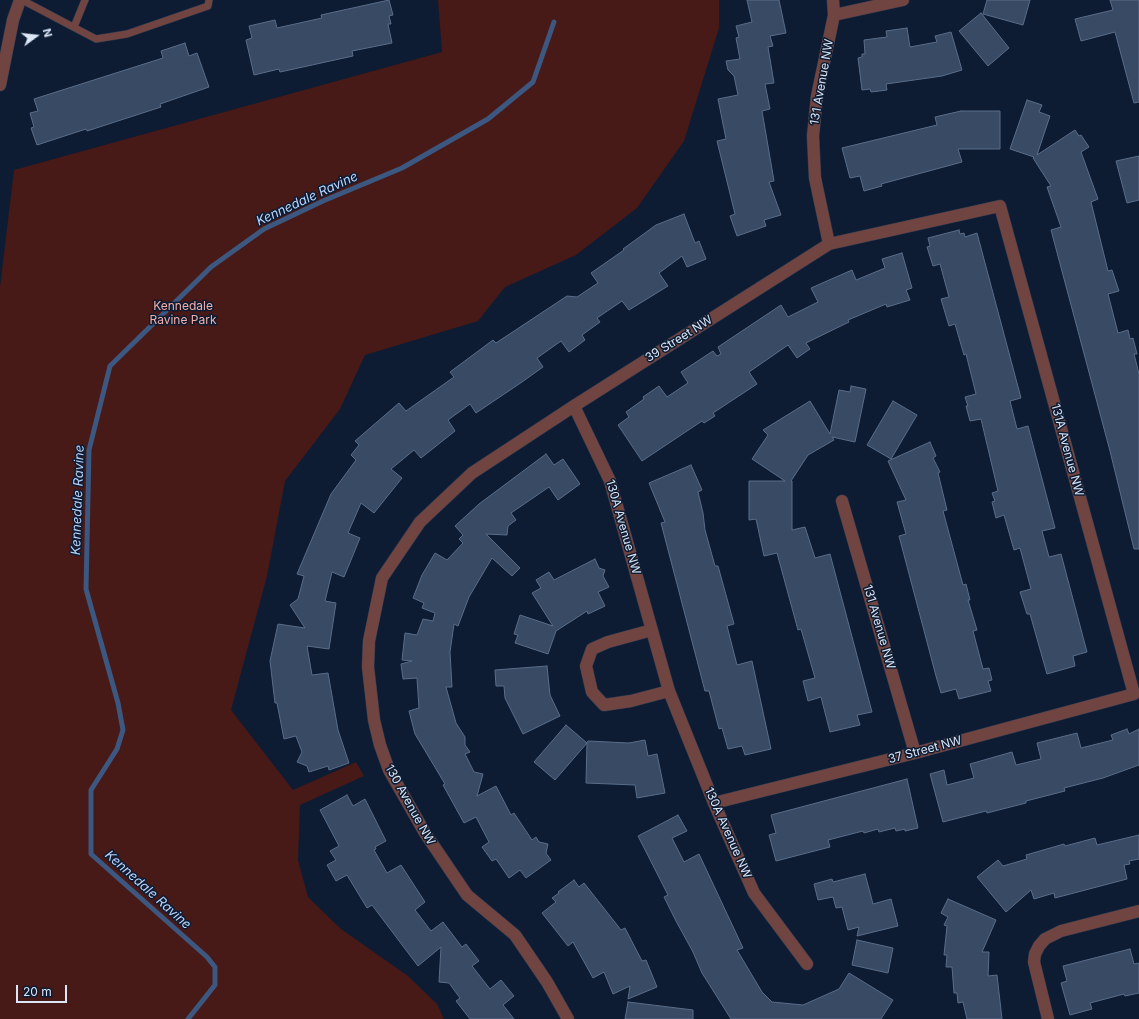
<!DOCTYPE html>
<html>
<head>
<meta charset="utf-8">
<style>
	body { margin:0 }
	#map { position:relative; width:1139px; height:1019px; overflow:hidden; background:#0d1c33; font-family:Inter,sans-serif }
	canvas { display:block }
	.north { position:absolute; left:16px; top:16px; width:40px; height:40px; -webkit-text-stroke:3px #0d1c33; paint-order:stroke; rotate:75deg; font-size:11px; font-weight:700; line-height:16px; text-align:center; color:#dbe6f6 }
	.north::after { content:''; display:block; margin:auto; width:14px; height:18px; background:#dbe6f6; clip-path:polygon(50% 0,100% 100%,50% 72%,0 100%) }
	.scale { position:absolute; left:16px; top:985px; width:51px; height:18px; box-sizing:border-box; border:2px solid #dbe6f6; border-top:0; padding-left:5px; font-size:12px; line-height:14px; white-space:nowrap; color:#dbe6f6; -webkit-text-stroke:3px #0d1c33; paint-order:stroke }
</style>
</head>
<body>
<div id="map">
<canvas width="1139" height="1019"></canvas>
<div class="north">N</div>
<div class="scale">20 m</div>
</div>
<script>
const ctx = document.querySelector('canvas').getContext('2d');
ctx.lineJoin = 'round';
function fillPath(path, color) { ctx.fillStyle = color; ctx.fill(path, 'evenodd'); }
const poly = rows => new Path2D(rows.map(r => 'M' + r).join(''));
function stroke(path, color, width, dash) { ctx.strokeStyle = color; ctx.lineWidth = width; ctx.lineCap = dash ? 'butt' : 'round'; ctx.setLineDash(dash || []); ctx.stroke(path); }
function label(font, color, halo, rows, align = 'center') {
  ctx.font = font + ' Inter,sans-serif'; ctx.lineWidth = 3; ctx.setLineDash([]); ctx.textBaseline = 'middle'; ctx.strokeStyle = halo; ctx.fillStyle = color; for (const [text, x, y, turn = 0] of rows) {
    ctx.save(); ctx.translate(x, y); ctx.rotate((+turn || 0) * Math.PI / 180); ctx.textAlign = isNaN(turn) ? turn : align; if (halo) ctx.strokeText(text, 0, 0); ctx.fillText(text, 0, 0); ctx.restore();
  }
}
fillPath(poly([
	[438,0,719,0,719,28,684,141,637,208,576,255,505,287,478,321,365,355,340,409,285,481,267,576,231,710,293,790,356,762,364,776,300,805,298,860,308,897,341,929,408,976,437,1004,444,1019,0,1019,0,287,14,170,442,52]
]), '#471917');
stroke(poly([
	[188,1019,215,985,215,967,207,957,91,854,91,790,117,749,123,730,118,703,86,589,89,450,110,366,211,267,264,229,323,201,402,168,488,119,533,82,554,22]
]), '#3c5780', 5);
const building = poly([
	[389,0,393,15,389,16,391,24,388,24,392,43,352,51,353,56,280,72,279,69,254,75,246,40,252,38,249,26,275,20,277,28,322,18,321,15,389,0],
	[747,0,779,0,786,33,770,36,773,46,768,47,774,83,765,84,770,109,762,111,774,181,769,182,781,215,764,220,766,226,737,236,730,216,735,214,717,141,726,139,718,99,738,95,734,76,728,70,726,61,740,59,736,38,739,37,736,26,752,22,747,0],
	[987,0,1030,0,1023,25,983,14,987,0],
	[1110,0,1139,0,1139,102,1134,103,1115,32,1081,41,1075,19,1113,10,1110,0],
	[981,13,1009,48,988,66,959,31,981,13],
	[907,28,910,47,937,42,935,36,951,32,962,70,942,76,886,84,887,90,871,92,870,89,862,90,858,58,862,57,862,54,865,54,864,40,887,37,886,31,907,28],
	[185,43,189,56,197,53,209,87,160,104,161,107,87,131,86,129,37,145,31,128,34,127,30,113,38,111,34,99,163,58,161,51,185,43],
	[1027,100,1042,105,1039,112,1050,116,1037,155,1075,130,1079,136,1081,135,1089,147,1081,152,1098,199,1091,202,1108,271,1112,270,1119,291,1108,294,1118,333,1128,330,1130,339,1133,338,1137,354,1134,354,1139,374,1139,549,1134,549,1110,451,1051,230,1061,227,1047,187,1051,186,1033,158,1034,157,1010,149,1027,100],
	[961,111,1000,111,1000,149,958,149,962,162,881,184,882,186,864,191,860,176,850,178,842,148,937,125,935,117,961,111],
	[1139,156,1139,200,1127,203,1116,161,1139,156],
	[684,214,695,243,699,241,706,259,687,267,682,256,659,273,668,286,629,310,622,301,597,318,600,322,582,335,585,340,569,352,561,341,537,358,543,367,522,382,476,413,470,404,448,420,455,431,421,458,414,450,391,469,402,478,374,513,361,503,348,533,360,538,344,577,332,572,325,601,336,603,329,649,307,646,312,675,328,673,338,730,349,763,329,770,328,766,309,772,307,766,297,762,302,752,296,736,284,739,277,703,275,703,270,661,278,624,305,628,290,605,298,599,304,576,297,574,331,494,356,460,351,455,359,445,355,441,399,403,406,411,454,377,450,372,493,340,496,343,567,296,577,297,598,283,591,273,624,250,623,249,656,225,684,214],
	[959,230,960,234,964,233,965,237,977,233,1021,398,1010,401,1017,429,1028,426,1055,528,1042,531,1049,557,1061,554,1087,652,1073,656,1075,666,1047,674,1030,614,1027,614,1020,592,1031,589,1020,548,1014,550,1004,515,996,518,992,502,995,501,992,493,998,491,981,419,970,421,966,406,968,406,965,397,976,394,966,354,964,355,955,324,949,326,941,299,949,297,940,264,933,266,927,247,930,246,928,238,959,230],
	[902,253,912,288,906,290,910,300,887,307,886,304,848,320,849,322,806,343,810,349,797,358,788,345,749,372,757,384,713,413,715,416,704,423,702,421,642,461,618,425,629,417,626,412,644,399,643,397,659,386,667,397,688,383,681,372,713,351,717,356,721,354,718,347,781,305,788,317,818,302,811,288,852,270,856,280,885,268,882,259,902,253],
	[851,386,866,389,855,442,832,437,834,440,808,455,791,481,792,481,792,530,805,527,815,558,830,554,872,712,857,715,860,725,830,732,821,697,808,701,803,681,815,678,801,629,798,630,777,553,764,556,756,519,749,520,749,481,785,481,752,459,768,435,763,430,810,401,830,434,839,390,850,392,851,386],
	[893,401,917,415,891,459,867,445,893,401],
	[930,442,936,456,933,458,940,472,938,473,947,510,943,511,963,585,966,584,970,600,968,600,977,630,973,631,983,669,989,668,992,680,988,681,991,691,959,699,956,689,941,693,936,676,899,536,906,534,897,502,906,500,888,461,930,442],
	[546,454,554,465,563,459,580,484,558,500,549,487,511,513,516,520,508,526,507,535,486,534,520,568,512,576,492,558,469,597,458,626,454,624,450,652,452,687,446,687,456,723,465,737,465,745,470,752,465,754,474,772,483,774,477,796,496,786,511,815,514,813,532,840,536,837,539,842,548,844,546,853,551,860,526,878,520,870,509,878,496,859,492,861,482,847,489,842,476,817,464,823,443,785,445,784,415,734,409,711,419,708,417,678,403,679,401,664,412,661,402,660,405,633,417,635,423,619,433,621,435,613,422,608,424,603,413,598,422,575,435,553,447,560,463,543,459,539,463,535,455,526,479,504,546,454],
	[691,465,702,490,698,492,703,513,705,530,715,566,718,566,734,624,727,626,737,665,752,661,771,749,745,755,742,746,728,749,722,728,719,729,709,691,705,691,661,523,665,522,649,483,691,465],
	[595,559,599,568,605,570,603,576,609,587,598,592,605,606,588,614,587,611,556,631,548,654,515,643,518,635,514,634,520,615,553,626,532,593,541,588,536,580,549,572,554,580,595,559],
	[547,666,550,695,560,716,523,734,505,698,504,686,496,686,495,670,547,666],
	[566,725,587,743,588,741,629,743,645,740,648,756,657,754,665,793,637,798,635,785,586,783,587,743,555,780,534,762,566,725],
	[1127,729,1129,734,1139,729,1139,765,1103,778,1064,788,1065,791,1026,801,1026,803,987,813,986,811,943,822,930,774,944,770,947,785,974,778,970,764,1012,752,1016,765,1041,759,1037,743,1077,733,1081,748,1113,740,1111,735,1127,729],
	[907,779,918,828,905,831,905,829,896,831,895,828,879,832,878,829,864,833,863,831,828,840,830,847,776,861,769,835,776,833,771,815,907,779],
	[347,795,353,806,365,799,386,841,375,847,376,849,374,850,387,873,401,865,425,902,415,910,431,931,443,922,462,947,466,944,479,961,472,966,490,989,501,980,514,996,503,1005,514,1019,470,1019,456,1001,460,998,449,983,439,982,441,947,418,966,372,905,367,908,347,875,336,881,327,865,336,860,330,851,339,846,320,810,347,795],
	[678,815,687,831,672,838,684,862,699,854,743,948,737,950,762,992,772,1002,803,1005,839,989,849,973,893,1000,881,1019,731,1019,702,973,693,952,676,921,664,897,668,895,638,836,678,815],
	[1139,835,1139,859,1129,861,1130,864,1124,865,1127,879,1055,898,1054,893,1034,899,1031,890,1006,912,977,877,998,860,1003,866,1027,859,1026,855,1064,844,1065,846,1095,838,1097,845,1139,835],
	[865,874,873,904,891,899,898,926,857,936,859,927,848,930,842,907,836,908,833,897,818,900,814,884,832,879,833,882,865,874],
	[574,880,579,887,584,883,621,930,625,928,642,961,646,960,657,987,628,999,630,986,613,994,604,972,593,978,573,942,568,946,542,913,556,902,552,898,559,893,558,892,574,880],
	[948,899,996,920,982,952,989,952,988,976,997,975,1002,1019,967,1019,963,1002,958,1003,957,993,954,993,952,967,946,967,947,955,944,955,947,926,944,925,948,917,941,913,948,899],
	[857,940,893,948,888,973,852,965,857,940],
	[1130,949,1134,964,1139,963,1139,993,1125,996,1124,994,1090,1003,1092,1009,1070,1015,1061,983,1067,981,1063,966,1130,949],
	[628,1002,693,1010,693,1019,625,1019,628,1002]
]);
fillPath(building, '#394a64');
stroke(building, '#5a6d89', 1);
const service = poly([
	[22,0,96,39,127,34,208,6,209,0],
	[74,27,85,0]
]);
const minor = poly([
	[834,15,903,0],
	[0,85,13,20,20,0],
	[829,244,815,178,813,136,817,96,834,15,833,0],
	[574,406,610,481,669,691,714,803,754,893,807,964],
	[842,501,915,753],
	[652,630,608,642,592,649,586,666,592,692,604,705,631,701,669,691],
	[568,1019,547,982,515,935,467,895,425,833,389,770,380,745,374,720,368,667,369,641,382,578,420,522,472,473,574,406,829,244,1000,206,1134,694,915,753,714,803],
	[1048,1019,1034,962,1035,954,1039,946,1045,939,1061,931,1139,911]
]);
stroke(service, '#2a384e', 8);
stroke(minor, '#2a384e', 13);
stroke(service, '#704441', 7);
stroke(minor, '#704441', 12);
label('12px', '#dbe6f6', '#0d1c33', [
	["131 Avenue NW",822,82,-80],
	["39 Street NW",679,339,-32],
	["131A Avenue NW",1067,450,75],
	["130A Avenue NW",623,527,74],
	["131 Avenue NW",879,627,74],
	["37 Street NW",925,750,-15],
	["130 Avenue NW",410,805,61],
	["130A Avenue NW",728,833,66]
]);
label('12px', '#f5aea7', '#0d1c33', [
	["Kennedale",183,306],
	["Ravine Park",183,320]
]);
label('italic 13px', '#b9d4fc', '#0d1c33', [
	["Kennedale Ravine",307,199,-25],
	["Kennedale Ravine",78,500,-88],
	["Kennedale Ravine",148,890,42]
]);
</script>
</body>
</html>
